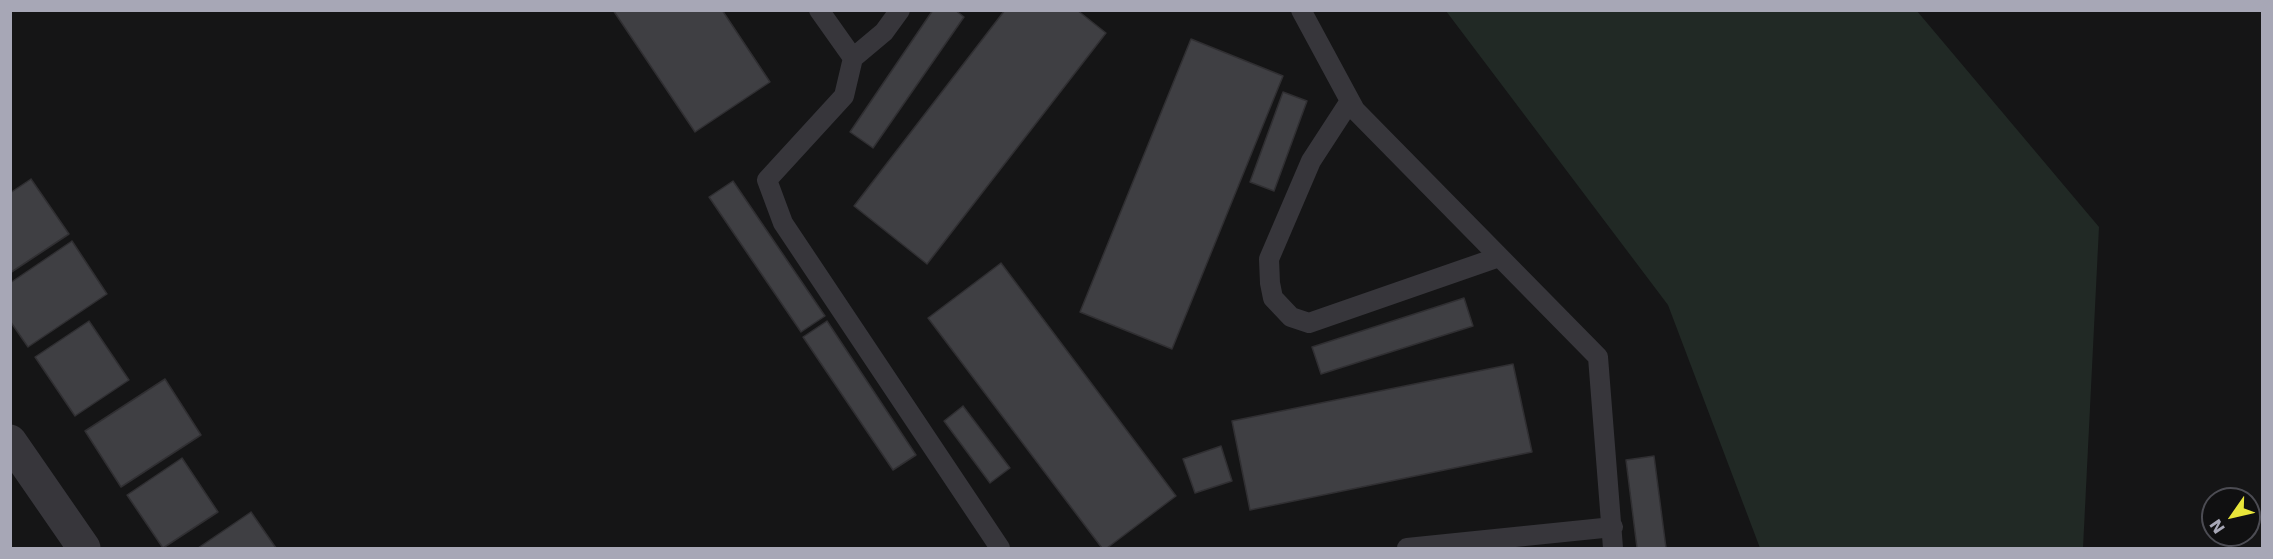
<!DOCTYPE html>
<html>
<head>
<meta charset="utf-8">
<style>
	body { margin:0 }
	#map { position:relative; width:2273px; height:559px; overflow:hidden; background:#151516; font-family:"DejaVu Sans",sans-serif }
	canvas { display:block }
	.frame { position:absolute; inset:0; border:12px solid #a7a7b6; pointer-events:none }
	.north { position:absolute; left:2201px; top:487px; width:60px; height:60px; box-sizing:border-box; background:#101011; border:2px solid #4c4c53; border-radius:50%; rotate:236deg; font-size:16px; font-weight:700; line-height:24px; text-align:center; color:#a7a7b6 }
	.north::after { content:''; display:block; margin:auto; width:21px; height:27px; background:#e9e63a; clip-path:polygon(50% 0,100% 100%,50% 72%,0 100%) }
</style>
</head>
<body>
<div id="map">
<canvas width="2273" height="559"></canvas>
<div class="frame"></div>
<div class="north">N</div>
</div>
<script>
const ctx = document.querySelector('canvas').getContext('2d');
ctx.lineJoin = 'round';
function fillPath(path, color) { ctx.fillStyle = color; ctx.fill(path, 'evenodd'); }
const poly = rows => new Path2D(rows.map(r => 'M' + r).join(''));
function stroke(path, color, width, dash) { ctx.strokeStyle = color; ctx.lineWidth = width; ctx.lineCap = dash ? 'butt' : 'round'; ctx.setLineDash(dash || []); ctx.stroke(path); }
fillPath(poly([
	[1446,11,1917,11,2099,227,2083,548,1760,548,1668,305]
]), '#212925');
const building = poly([
	[613,10,722,10,770,82,695,132,613,10],
	[933,10,955,10,964,17,873,148,850,132,933,10],
	[1005,10,1077,10,1106,33,927,264,854,206,1005,10],
	[1191,39,1283,76,1172,349,1080,312,1191,39],
	[1283,92,1307,101,1274,191,1250,182,1283,92],
	[31,179,69,234,10,273,10,193,31,179],
	[733,181,825,316,801,332,709,197,733,181],
	[72,241,107,294,28,347,10,321,10,283,72,241],
	[1001,263,1176,496,1107,548,1102,548,928,318,1001,263],
	[1464,298,1473,326,1321,374,1312,347,1464,298],
	[89,321,129,380,75,416,35,357,89,321],
	[827,321,916,455,893,470,803,337,827,321],
	[1513,364,1532,452,1250,510,1232,421,1513,364],
	[165,379,201,435,121,487,85,431,165,379],
	[963,406,1010,468,990,483,944,421,963,406],
	[1221,446,1232,481,1195,493,1183,459,1221,446],
	[1654,456,1666,548,1637,548,1626,460,1654,456],
	[182,458,218,512,163,548,127,495,182,458],
	[251,512,276,548,198,548,251,512]
]);
fillPath(building, '#3f3f43');
stroke(building, '#302f32', 1.5);
stroke(poly([
	[819,10,853,58,844,96,767,180,783,223,1000,548],
	[1301,10,1355,110,1598,357,1613,548],
	[853,58,884,32,900,10],
	[1350,101,1311,161,1269,259,1270,283,1273,298,1291,317,1309,323,1499,257],
	[1407,548,1613,527]
]), '#37363b', 20);
stroke(poly([
	[10,441,84,548]
]), '#37363b', 33);
</script>
</body>
</html>
